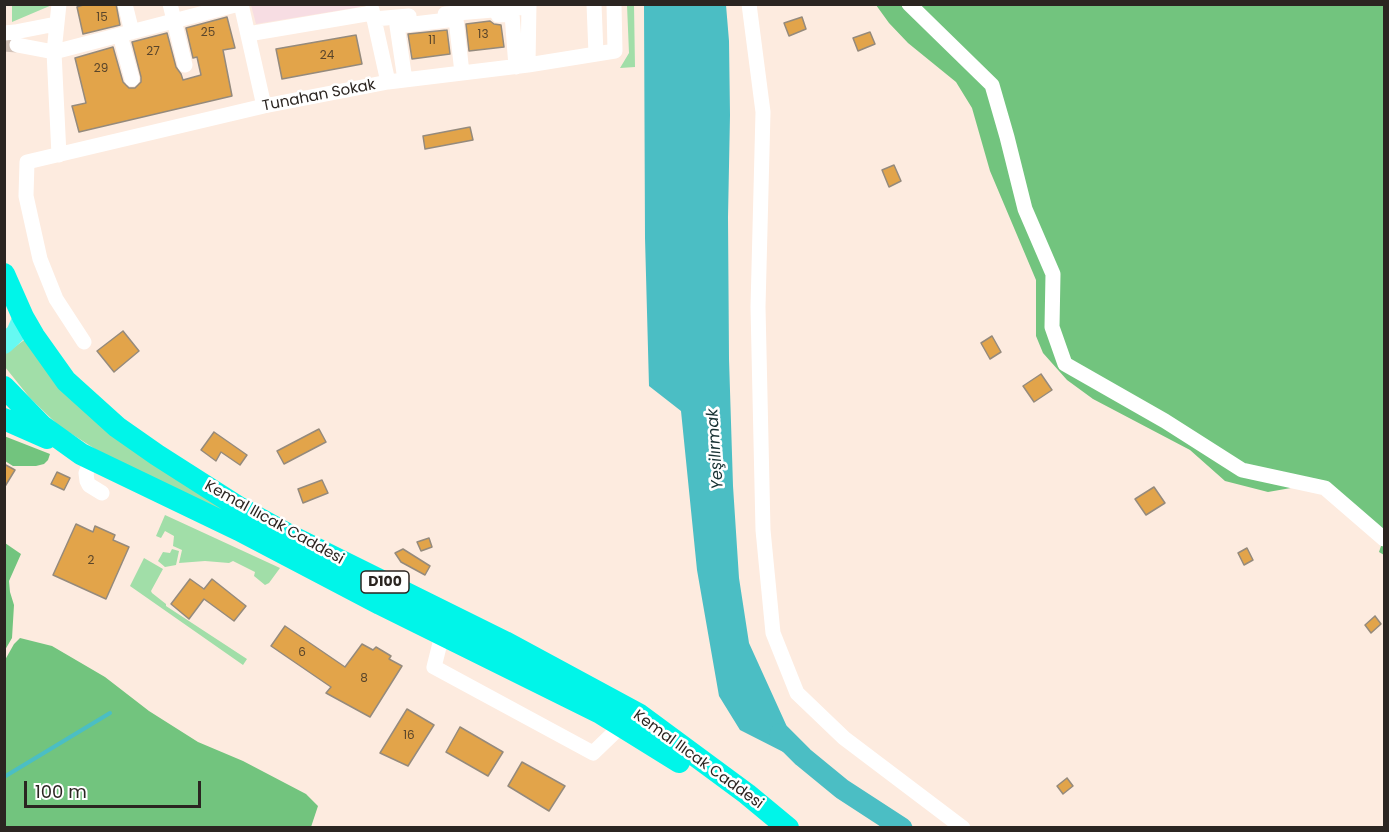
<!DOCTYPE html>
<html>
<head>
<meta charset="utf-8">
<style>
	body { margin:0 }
	#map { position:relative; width:1389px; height:832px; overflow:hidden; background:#fdebdf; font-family:Poppins,sans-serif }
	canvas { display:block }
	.frame { position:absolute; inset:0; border:6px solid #2b2521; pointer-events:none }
	.scale { position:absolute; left:24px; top:781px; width:177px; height:27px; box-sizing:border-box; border:3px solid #2b2521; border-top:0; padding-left:8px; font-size:18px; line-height:21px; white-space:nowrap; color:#2b2521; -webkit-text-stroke:4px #fff; paint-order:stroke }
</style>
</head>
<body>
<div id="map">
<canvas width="1389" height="832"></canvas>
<div class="frame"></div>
<div class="scale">100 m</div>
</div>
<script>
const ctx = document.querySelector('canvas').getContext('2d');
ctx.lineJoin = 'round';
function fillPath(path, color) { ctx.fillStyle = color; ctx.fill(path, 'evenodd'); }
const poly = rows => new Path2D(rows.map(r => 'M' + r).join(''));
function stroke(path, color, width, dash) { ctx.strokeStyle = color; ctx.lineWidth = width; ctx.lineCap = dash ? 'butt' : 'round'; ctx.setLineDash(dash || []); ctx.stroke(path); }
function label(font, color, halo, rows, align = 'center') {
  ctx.font = font + ' Poppins,sans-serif'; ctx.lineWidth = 5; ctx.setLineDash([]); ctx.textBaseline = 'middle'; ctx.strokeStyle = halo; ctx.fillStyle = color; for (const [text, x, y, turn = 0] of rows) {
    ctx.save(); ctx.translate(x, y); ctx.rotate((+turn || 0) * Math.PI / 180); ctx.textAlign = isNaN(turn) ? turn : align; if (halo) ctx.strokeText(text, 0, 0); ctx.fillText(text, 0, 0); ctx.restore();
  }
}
fillPath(poly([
	[359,4,360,7,256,24,251,5]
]), '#f7dde3');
fillPath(poly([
	[52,4,52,5,12,22,12,5],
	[627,5,634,5,635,67,620,68,629,53],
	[27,338,38,354,288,544,100,452,59,426,30,398,5,367,5,354],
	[165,515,280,568,269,583,265,585,254,576,255,572,233,561,229,563,205,561,179,563,182,550,173,546,174,536,165,531,161,538,156,536],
	[172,549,179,551,176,565,165,567,158,561,163,552,170,553],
	[144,558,163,569,151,591,152,593,166,604,166,606,247,659,243,665,130,586]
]), '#a1dea8');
fillPath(poly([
	[876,5,1384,5,1384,555,1379,552,1382,543,1339,498,1308,485,1268,492,1225,481,1190,450,1093,399,1067,380,1043,353,1036,336,1036,280,990,171,972,108,956,82,908,43,889,23],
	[4,436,50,454,48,460,44,464,36,466,13,466,5,461],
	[5,543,21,554,9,581,10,592,14,605,12,638,5,650],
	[20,638,52,646,105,677,149,711,198,742,243,761,306,794,318,806,311,827,5,827,5,660,14,644]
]), '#72c47e');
fillPath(poly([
	[644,5,726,5,729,41,730,115,728,217,729,359,733,486,739,578,749,643,803,762,740,730,719,696,697,570,681,411,649,386,645,238]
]), '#4bbec4');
stroke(poly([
	[4,777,110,713]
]), '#4bbec4', 4);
stroke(poly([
	[780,734,803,757,842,789,902,828]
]), '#4bbec4', 21);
const building = poly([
	[86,4,116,4,120,25,83,34,77,7,86,4],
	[227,17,235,48,223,50,232,96,79,132,72,106,86,103,75,58,113,47,123,82,129,88,135,88,141,82,141,77,132,42,167,33,176,67,181,74,183,80,201,75,197,57,193,58,186,28,227,17],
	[802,17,806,29,789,36,784,23,802,17],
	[490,21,494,24,501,25,504,47,469,51,466,24,490,21],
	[447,30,450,54,412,59,408,34,447,30],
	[870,32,875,44,858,51,853,38,870,32],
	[356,35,362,64,282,79,276,49,356,35],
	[470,127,473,140,425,149,423,136,470,127],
	[894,165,901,181,889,187,882,170,894,165],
	[123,331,139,351,114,372,97,351,123,331],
	[992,336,1001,352,990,359,981,343,992,336],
	[1041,374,1052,390,1034,402,1023,386,1041,374],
	[319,429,326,442,284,464,277,451,319,429],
	[214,432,247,455,240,465,221,452,216,461,201,450,214,432],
	[4,464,15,470,4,488,4,464],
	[57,472,70,478,64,490,51,484,57,472],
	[322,480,328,493,303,503,298,489,322,480],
	[1154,487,1165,503,1146,515,1135,499,1154,487],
	[76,524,93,532,95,526,115,535,113,540,129,547,106,599,53,575,76,524],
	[429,538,432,547,421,551,417,542,429,538],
	[1247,548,1253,560,1244,565,1238,553,1247,548],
	[403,549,430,566,425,575,401,562,395,553,403,549],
	[190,579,204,589,212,579,246,606,234,621,204,599,189,619,171,604,190,579],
	[1375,616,1381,624,1371,633,1365,625,1375,616],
	[285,626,345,667,362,644,373,650,376,647,391,656,389,659,402,666,370,717,326,693,331,687,271,646,285,626],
	[407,709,434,725,408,766,380,753,407,709],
	[460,727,503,752,488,776,446,752,460,727],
	[522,762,565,786,549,811,508,786,522,762],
	[1067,778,1073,786,1063,794,1057,786,1067,778]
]);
fillPath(building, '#e2a44a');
stroke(building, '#958a7c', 1.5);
stroke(poly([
	[4,44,17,45]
]), '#d3c3b9', 15, [15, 8]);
stroke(poly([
	[59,4,54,52,59,155],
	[125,4,132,32],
	[170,4,185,65],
	[241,4,264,106],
	[594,4,596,54],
	[749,4,763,112,758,307,763,530,773,633,797,693,844,738,963,828],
	[909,4,992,85,1007,137,1025,209,1053,274,1052,327,1065,364,1165,421,1242,470,1325,488,1384,539],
	[372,10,388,82],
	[445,14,529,7],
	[498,15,512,14,516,67],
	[374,19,409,16],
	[4,33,15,32,56,24],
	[248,34,372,13],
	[120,35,132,79],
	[17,45,54,52,239,4],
	[528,65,529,4],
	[405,80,397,26,456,19,462,73],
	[84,342,56,299,40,259,26,196,27,162,264,106,388,82,528,65,615,51,614,4],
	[92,459,86,473,87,481,89,485,102,493],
	[442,635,434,667,593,753,621,726]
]), '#fff', 15);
stroke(poly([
	[4,344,16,333,23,317]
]), '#66f9f2', 20);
stroke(poly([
	[4,274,23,317,34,336,66,381,117,427,157,455,240,508,287,534,505,642,640,715,747,794,788,828],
	[4,387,42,426,81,454,239,530,380,604,600,713,679,762],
	[4,419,47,438]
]), '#00f5e9', 22);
label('12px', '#59452b', null, [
	["15",102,18],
	["25",208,33],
	["13",483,35],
	["11",432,41],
	["27",153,52],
	["24",327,56],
	["29",101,69],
	["2",91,561],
	["6",302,653],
	["8",364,679],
	["16",409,736]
]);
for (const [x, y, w] of [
	[385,582,48]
]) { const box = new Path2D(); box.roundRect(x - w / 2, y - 11, w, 22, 4.5); ctx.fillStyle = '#fff'; ctx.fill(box); stroke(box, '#2b2521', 1.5); }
label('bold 14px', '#2b2521', null, [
	["D100",385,582]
]);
label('15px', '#2b2521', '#fff', [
	["Tunahan Sokak",319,96,-11],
	["Kemal Ilıcak Caddesi",274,523,29],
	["Kemal Ilıcak Caddesi",698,760,36]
]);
label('italic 16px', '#173132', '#fff', [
	["Yeşilırmak",716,449,-94]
]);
</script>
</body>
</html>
